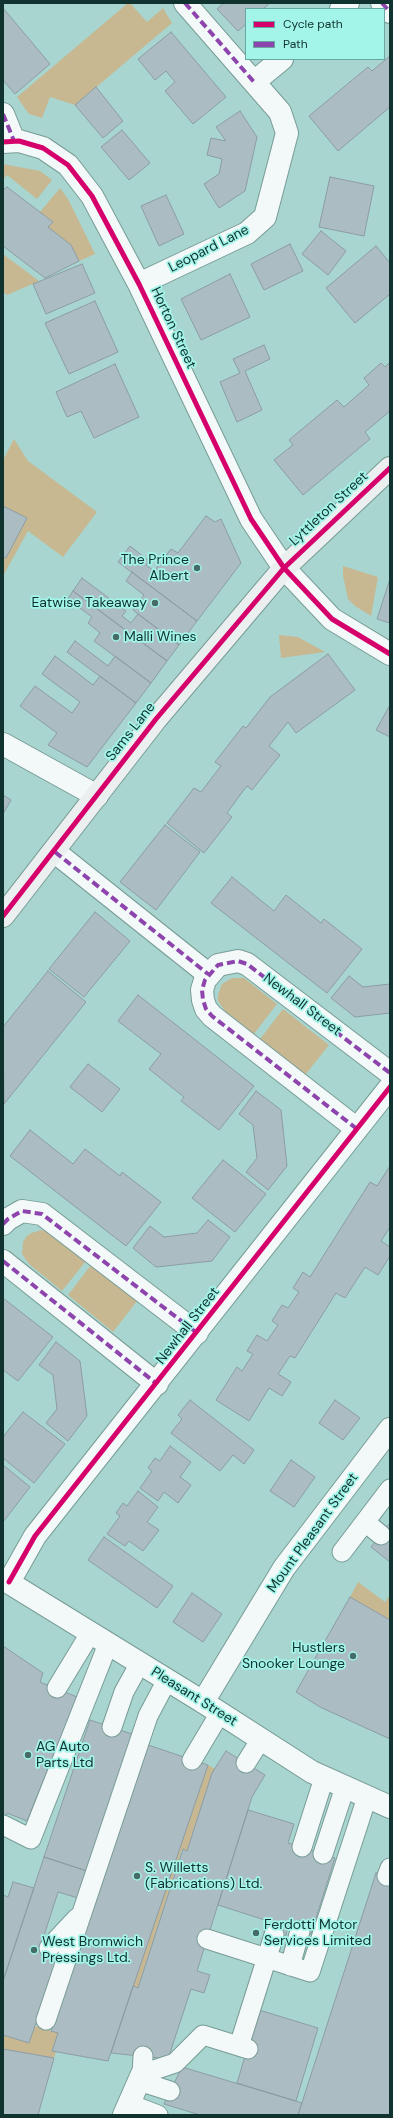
<!DOCTYPE html>
<html>
<head>
<meta charset="utf-8">
<style>
	body { margin:0 }
	#map { position:relative; width:393px; height:2118px; overflow:hidden; background:#a8d5cf; font-family:"DM Sans",sans-serif }
	canvas { display:block }
	.frame { position:absolute; inset:0; border:4px solid #10332f; pointer-events:none }
	.legend { position:absolute; left:245px; top:8px; width:140px; height:52px; box-sizing:border-box; background:#a3f5e9; border:1px solid #68a79f; margin:0; padding:5px 7px; list-style:none; font-size:12px; color:#10332f }
	.legend li { display:flex; align-items:center; gap:8px; height:20px }
	.legend b { width:20px; border:1px solid #68a79f }
</style>
</head>
<body>
<div id="map">
<canvas width="393" height="2118"></canvas>
<div class="frame"></div>
<ul class="legend">
<li><b style="height:5px;background:#d6006c"></b>Cycle path</li>
<li><b style="height:5px;background:#8e44ad"></b>Path</li>
</ul>
</div>
<script>
const ctx = document.querySelector('canvas').getContext('2d');
ctx.lineJoin = 'round';
function fillPath(path, color) { ctx.fillStyle = color; ctx.fill(path, 'evenodd'); }
const poly = rows => new Path2D(rows.map(r => 'M' + r).join(''));
function stroke(path, color, width, dash) { ctx.strokeStyle = color; ctx.lineWidth = width; ctx.lineCap = dash ? 'butt' : 'round'; ctx.setLineDash(dash || []); ctx.stroke(path); }
function label(font, color, halo, rows, align = 'center') {
  ctx.font = font + ' "DM Sans",sans-serif'; ctx.lineWidth = 3.5; ctx.setLineDash([]); ctx.textBaseline = 'middle'; ctx.strokeStyle = halo; ctx.fillStyle = color; for (const [text, x, y, turn = 0] of rows) {
    ctx.save(); ctx.translate(x, y); ctx.rotate((+turn || 0) * Math.PI / 180); ctx.textAlign = isNaN(turn) ? turn : align; if (halo) ctx.strokeText(text, 0, 0); ctx.fillText(text, 0, 0); ctx.restore();
  }
}
fillPath(poly([
	[128,3,130,3,147,22,163,8,172,23,75,105,50,97,42,118,29,114,17,97],
	[3,164,40,171,52,180,37,199,7,175,3,180],
	[60,188,68,199,95,254,79,261,71,245,48,227,53,222,40,212],
	[3,254,39,281,7,295,3,292],
	[14,439,28,461,97,512,63,557,28,531,3,576,3,557,6,558,27,518,3,506,3,460],
	[343,566,378,577,371,616,355,606,348,599,343,576],
	[279,635,298,637,325,652,281,658],
	[232,978,244,978,277,1004,254,1034,225,1011,218,1001,218,995,222,984],
	[283,1009,329,1045,305,1075,260,1039],
	[42,1230,48,1232,86,1261,62,1291,29,1264,22,1254,23,1242,26,1237,31,1233],
	[91,1265,137,1301,113,1332,68,1295],
	[358,1582,385,1602,390,1595,390,1620,350,1597],
	[208,1765,215,1769,187,1851,182,1849,138,1988,133,1986],
	[35,2026,58,2033,52,2051,56,2052,54,2058,3,2049,3,2035,29,2043]
]), '#c7b892');
const building = poly([
	[224,3,270,3,263,9,246,9,246,24,238,31,217,9,224,3],
	[3,8,50,64,15,94,3,80,3,8],
	[171,32,226,97,193,124,165,91,175,82,166,71,155,80,138,59,171,32],
	[390,56,390,107,338,151,309,116,368,67,372,71,390,56],
	[96,87,123,121,103,138,75,105,96,87],
	[240,111,257,137,245,191,219,208,204,184,219,174,222,159,207,155,211,138,226,141,216,127,240,111],
	[122,130,150,163,129,180,101,147,122,130],
	[330,177,374,186,364,236,319,227,330,177],
	[7,187,53,222,48,227,71,245,79,261,45,278,3,246,3,190,7,187],
	[166,195,184,234,159,246,141,206,166,195],
	[321,231,346,251,328,275,302,254,321,231],
	[290,244,303,271,264,290,251,264,290,244],
	[376,246,390,263,390,294,355,323,326,288,376,246],
	[82,264,95,293,46,314,33,284,82,264],
	[230,274,250,317,201,340,181,299,230,274],
	[95,301,118,352,69,374,45,323,95,301],
	[264,345,270,359,245,371,262,410,237,422,220,382,240,373,233,359,264,345],
	[390,362,390,411,365,432,370,439,303,495,274,460,293,445,289,440,337,400,344,407,369,385,364,378,381,363,385,367,390,362],
	[115,364,139,417,94,438,81,411,67,417,56,392,115,364],
	[3,506,27,518,6,558,3,557,3,506],
	[206,516,215,522,221,519,241,563,197,621,118,562,130,546,149,561,146,565,154,571,171,549,178,553,206,516],
	[132,572,197,621,179,645,133,610,144,595,126,581,132,572],
	[82,578,126,611,122,616,131,623,138,614,179,645,167,661,73,591,82,578],
	[390,579,390,623,377,619,390,579],
	[73,591,167,661,151,683,94,641,100,633,88,623,92,617,68,599,73,591],
	[75,641,108,666,115,656,151,683,136,703,67,652,75,641],
	[328,654,355,690,296,733,288,722,269,746,280,755,252,790,247,786,240,795,227,813,232,817,204,853,167,823,194,788,201,792,221,766,215,762,243,726,246,728,270,697,328,654],
	[55,656,93,685,100,676,136,703,87,767,48,745,57,733,20,706,35,686,72,713,80,702,42,674,55,656],
	[390,705,390,737,376,730,390,705],
	[3,795,11,800,3,814,3,795],
	[165,825,200,852,156,910,120,882,165,825],
	[232,877,274,911,286,895,321,923,324,919,362,949,327,993,211,903,232,877],
	[95,912,130,941,84,997,49,969,95,912],
	[48,971,86,1002,4,1104,3,1027,48,971],
	[349,976,363,987,390,984,390,1013,355,1017,331,998,349,976],
	[138,995,254,1086,219,1130,181,1101,184,1097,149,1069,161,1054,118,1021,138,995],
	[88,1064,120,1089,102,1112,70,1087,88,1064],
	[256,1091,281,1110,287,1166,268,1190,246,1172,257,1158,253,1125,239,1114,256,1091],
	[30,1130,73,1164,85,1149,120,1176,122,1172,161,1202,126,1246,10,1156,30,1130],
	[223,1160,266,1194,235,1232,192,1198,223,1160],
	[390,1166,390,1227,381,1241,390,1247,390,1256,378,1275,365,1267,345,1298,336,1293,295,1358,290,1356,278,1374,291,1382,282,1396,269,1388,249,1421,216,1400,237,1367,242,1371,253,1354,247,1351,257,1335,267,1341,278,1325,272,1321,282,1305,288,1308,299,1292,293,1288,303,1272,310,1277,370,1182,377,1186,390,1166],
	[208,1220,230,1237,212,1261,156,1267,133,1248,150,1226,164,1237,197,1233,208,1220],
	[3,1298,53,1337,18,1381,3,1370,3,1298],
	[56,1342,80,1361,87,1416,68,1441,46,1423,57,1409,53,1375,39,1365,56,1342],
	[190,1400,254,1450,244,1464,233,1455,220,1471,171,1433,182,1419,178,1415,190,1400],
	[335,1400,360,1418,343,1440,319,1423,335,1400],
	[23,1412,65,1444,34,1483,3,1458,3,1437,23,1412],
	[170,1446,191,1462,180,1477,191,1485,178,1503,164,1492,158,1501,140,1488,152,1471,148,1468,155,1458,160,1461,170,1446],
	[291,1460,315,1477,294,1507,270,1491,291,1460],
	[3,1465,30,1487,3,1522,3,1465],
	[138,1491,158,1507,147,1522,159,1530,143,1551,129,1541,125,1546,107,1534,120,1516,116,1513,123,1503,127,1506,138,1491],
	[390,1523,390,1562,371,1547,390,1523],
	[104,1537,173,1586,157,1608,88,1560,104,1537],
	[192,1593,222,1614,203,1642,173,1622,192,1593],
	[350,1597,390,1620,390,1739,320,1707,296,1692,350,1597],
	[3,1646,43,1673,40,1682,77,1697,27,1821,7,1813,3,1822,3,1646],
	[90,1720,132,1734,87,1871,44,1857,90,1720],
	[148,1745,208,1765,108,2061,52,2051,58,2033,51,2031,148,1745],
	[226,1751,265,1775,252,1797,197,1971,210,1975,204,1993,191,1989,168,2059,111,2053,133,1986,138,1988,183,1849,187,1851,212,1773,226,1751],
	[248,1810,294,1824,288,1843,335,1858,311,1934,288,1927,285,1939,264,1932,268,1921,218,1905,248,1810],
	[44,1857,87,1871,78,1898,58,1892,41,1945,60,1952,29,2043,3,2035,3,1981,44,1857],
	[376,1873,390,1877,390,2115,298,2115,376,1873],
	[13,1882,34,1888,3,1981,3,1895,8,1897,13,1882],
	[259,2010,318,2028,296,2101,237,2083,259,2010],
	[3,2049,54,2058,38,2115,3,2115,3,2049],
	[182,2067,302,2103,298,2115,200,2115,164,2104,182,2067]
]);
fillPath(building, '#acbcc3');
stroke(building, '#8c9ca3', 1);
const lane = poly([
	[365,1522,381,1535],
	[342,1552,390,1489],
	[57,1688,91,1632],
	[112,1727,124,1692,140,1663],
	[192,1760,220,1713],
	[246,1763,261,1739],
	[3,1825,31,1839,108,1644],
	[302,1847,324,1778],
	[323,1854,345,1787],
	[387,1876,390,1868],
	[207,1939,310,1972,367,1797],
	[49,1948,77,1918],
	[290,1966,300,1931],
	[46,2020,148,1716,167,1680],
	[239,2046,274,1935],
	[143,2056,142,2074,175,2063,203,2035,248,2049],
	[139,2081,170,2091],
	[129,2104,158,2115]
]);
const street = poly([
	[382,3,390,12],
	[341,9,348,3],
	[254,82,282,59],
	[3,114,14,141],
	[3,142,19,141,43,148,68,165,92,196,139,284,251,519,284,568,332,619,390,654],
	[139,284,247,233,265,217,287,133,280,112,185,3],
	[3,744,97,796],
	[55,852,208,974],
	[357,1129,212,1016,206,1009,203,1000,202,990,205,980,218,965,238,961,247,964,390,1073],
	[3,1224,8,1219,22,1211,42,1214,197,1333],
	[3,1261,157,1384],
	[3,1579,203,1702,312,1772,390,1807],
	[9,1582,35,1536,390,1087],
	[203,1702,284,1568,390,1429],
	[124,2115,142,2074]
]);
const secondary = poly([
	[3,916,156,719,284,568,390,468]
]);
stroke(lane, '#789c97', 21);
stroke(street, '#789c97', 24);
stroke(secondary, '#789c97', 24);
stroke(lane, '#f2f9f8', 19);
stroke(street, '#f2f9f8', 22);
stroke(secondary, '#ecefef', 22);
stroke(poly([
	[185,3,254,82],
	[382,3,390,12],
	[3,114,14,141],
	[55,852,208,974],
	[357,1129,212,1016,206,1009,203,1000,202,990,205,980,218,965,238,961,247,964,390,1073],
	[3,1224,8,1219,22,1211,42,1214,197,1333],
	[3,1261,157,1384]
]), '#8e44ad', 4, [8, 4]);
stroke(poly([
	[3,142,19,141,43,148,68,165,92,196,139,284,251,519,284,568,332,619,390,654],
	[3,916,156,719,284,568,390,468],
	[9,1582,35,1536,390,1087]
]), '#d6006c', 5);
for (const [x, y, r, color] of [
	[197,568,4,"#456c67"],
	[155,603,4,"#456c67"],
	[116,637,4,"#456c67"],
	[353,1656,4,"#456c67"],
	[28,1755,4,"#456c67"],
	[137,1876,4,"#456c67"],
	[256,1933,4,"#456c67"],
	[34,1950,4,"#456c67"]
]) { const dot = new Path2D(); dot.arc(x, y, r, 0, 2 * Math.PI); ctx.fillStyle = color; ctx.fill(dot); stroke(dot, '#a3f5e9', 1.5); }
label('14px', '#10332f', '#a3f5e9', [
	["Leopard Lane",209,249,-27],
	["Horton Street",173,328,65],
	["Lyttleton Street",329,509,-43],
	["Sams Lane",131,732,-52],
	["Newhall Street",302,1005,37],
	["Newhall Street",188,1326,-52],
	["Mount Pleasant Street",313,1533,-54],
	["Pleasant Street",194,1697,32]
]);
label('14px', '#10332f', '#a3f5e9', [
	["The Prince",189,560,"right"],
	["Albert",189,576,"right"],
	["Eatwise Takeaway",147,603,"right"],
	["Malli Wines",124,637],
	["Hustlers",345,1648,"right"],
	["Snooker Lounge",345,1664,"right"],
	["AG Auto",36,1747],
	["Parts Ltd",36,1763],
	["S. Willetts",145,1868],
	["(Fabrications) Ltd.",145,1884],
	["Ferdotti Motor",264,1925],
	["Services Limited",264,1941],
	["West Bromwich",42,1942],
	["Pressings Ltd.",42,1958]
], 'left');
</script>
</body>
</html>
